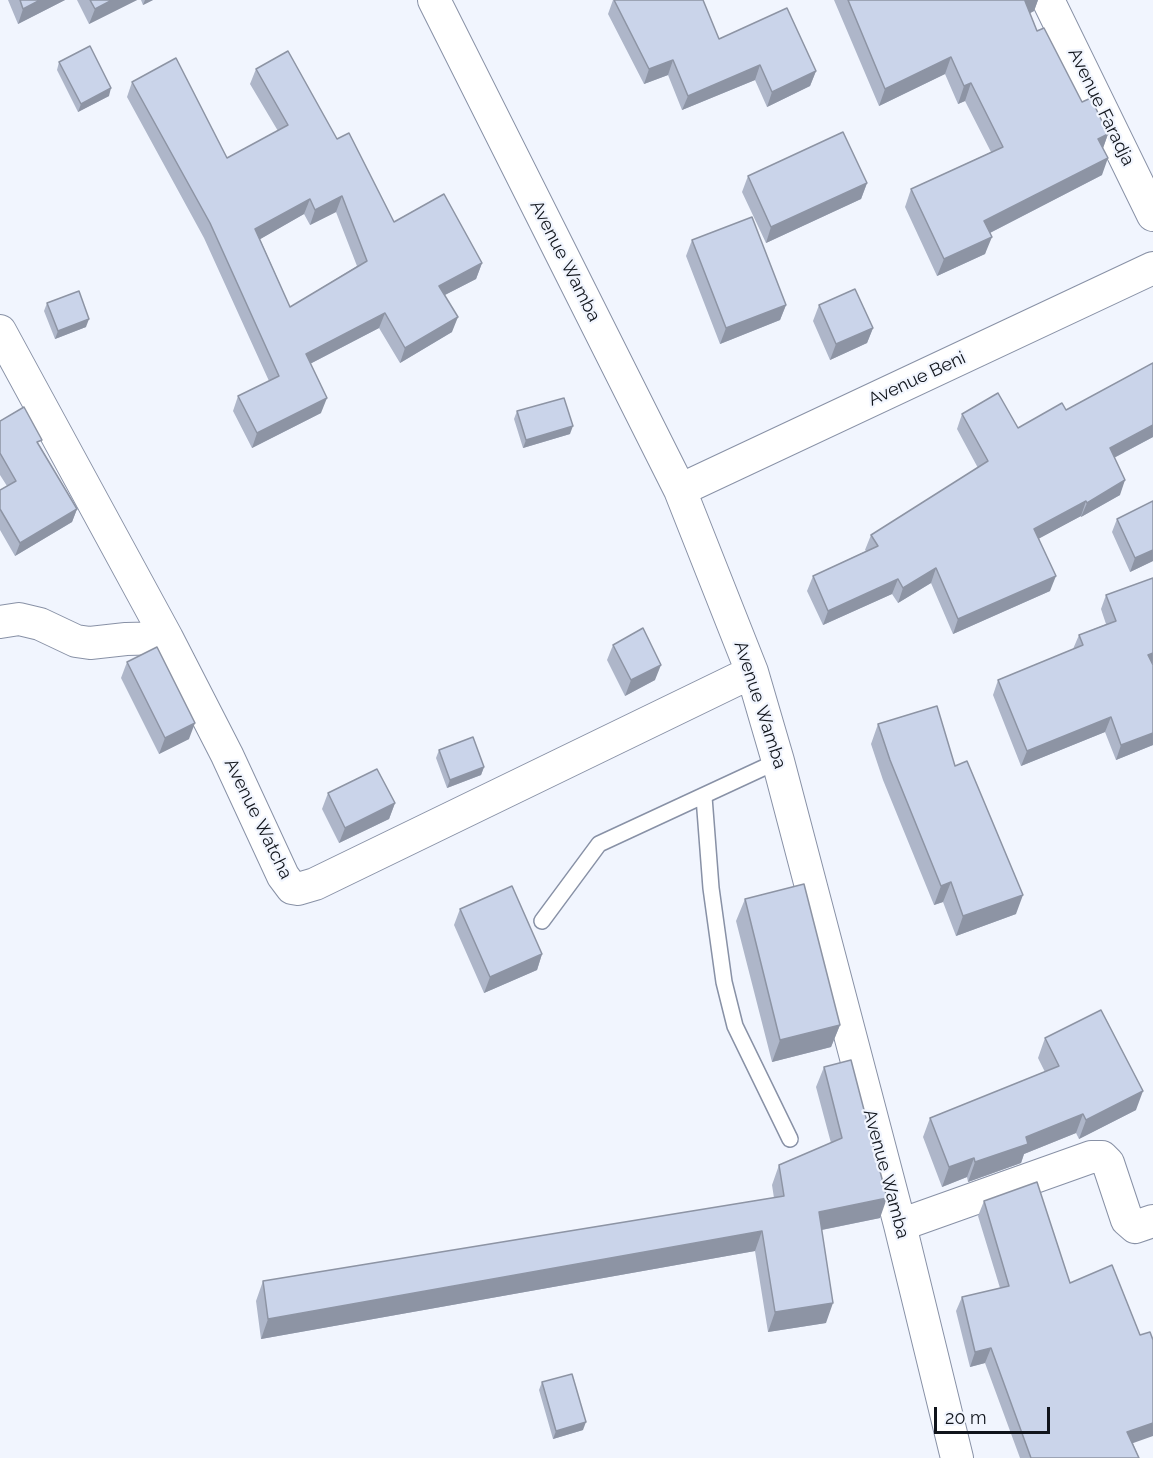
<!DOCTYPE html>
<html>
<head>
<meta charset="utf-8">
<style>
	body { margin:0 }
	#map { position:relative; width:1153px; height:1458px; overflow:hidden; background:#f1f5fe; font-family:Raleway,sans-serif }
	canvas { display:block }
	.scale { position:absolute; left:934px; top:1407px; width:116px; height:27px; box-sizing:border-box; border:3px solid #10141b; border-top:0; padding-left:8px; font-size:18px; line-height:21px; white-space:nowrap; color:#10141b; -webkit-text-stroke:4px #f1f5fe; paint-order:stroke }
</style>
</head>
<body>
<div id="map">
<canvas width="1153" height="1458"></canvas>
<div class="scale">20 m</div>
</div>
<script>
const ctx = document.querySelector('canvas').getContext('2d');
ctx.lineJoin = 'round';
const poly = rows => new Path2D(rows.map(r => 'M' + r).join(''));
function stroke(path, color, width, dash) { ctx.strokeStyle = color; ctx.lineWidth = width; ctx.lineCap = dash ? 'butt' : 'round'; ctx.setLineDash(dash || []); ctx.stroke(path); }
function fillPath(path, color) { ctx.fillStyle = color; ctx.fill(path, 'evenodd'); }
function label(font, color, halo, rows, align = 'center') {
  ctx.font = font + ' Raleway,sans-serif'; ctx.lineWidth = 4.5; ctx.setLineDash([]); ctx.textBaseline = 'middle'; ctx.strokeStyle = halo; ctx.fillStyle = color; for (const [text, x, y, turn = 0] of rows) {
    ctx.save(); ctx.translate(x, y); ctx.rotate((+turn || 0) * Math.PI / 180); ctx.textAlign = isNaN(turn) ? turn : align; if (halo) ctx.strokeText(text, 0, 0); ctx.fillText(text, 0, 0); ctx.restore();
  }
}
const lane = poly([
	[704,797,711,888,724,982,735,1026,790,1139],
	[542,921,599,844,778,761]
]);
const street = poly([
	[434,0,680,490,752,672,778,761,900,1225,957,1458],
	[1048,0,1153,215],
	[0,331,167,638,227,755,283,876,292,888,298,889,315,884,752,672],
	[680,490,1153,268],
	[0,622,19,619,40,624,76,641,90,643,126,639,167,638],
	[900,1225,1091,1157,1102,1157,1108,1163,1127,1220,1135,1227,1153,1221]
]);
stroke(lane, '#8891a6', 18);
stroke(street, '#8891a6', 34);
stroke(lane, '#fff', 15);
stroke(street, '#fff', 32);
fillPath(poly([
	[8,0,65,0,18,24],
	[77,0,137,0,89,24],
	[141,0,153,0,143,5],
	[613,0,719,39,816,71,810,86,767,107,755,80,682,110,668,75,644,84,608,14],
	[834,0,1038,0,1034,11,1030,13,1037,31,1082,102,1108,134,1103,148,1102,175,990,233,985,254,937,276,905,207,911,189,991,152,965,101,958,104,945,74,879,106],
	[59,62,109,96,78,112,57,70],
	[256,69,337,139,394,222,482,263,476,279,445,295,452,332,400,363,379,328,310,364,321,413,252,448,233,411,238,396,269,381,204,238,127,97,132,82,227,158,278,131,250,84],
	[336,212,357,266,290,307,260,239,304,214,310,225],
	[748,176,867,183,861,199,766,243,742,192],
	[692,240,786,305,780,320,720,344,686,256],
	[47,303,86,327,55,339,44,311],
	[819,305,873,328,867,343,830,360,813,321],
	[1153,363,1153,437,1114,458,1120,495,1081,517,1081,516,1039,538,1050,591,953,634,931,583,898,603,892,594,823,625,807,591,813,576,866,551,865,550,871,535,978,468,957,429,962,414,1018,428,1066,410],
	[517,411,570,434,523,448,514,419],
	[0,421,40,446,77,509,72,522,15,556,0,530,0,490,7,486,0,475],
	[1153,501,1153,561,1130,572,1112,532,1117,519],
	[1153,578,1153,745,1116,760,1105,732,1021,766,993,695,998,680,1073,649,1079,635,1106,624,1101,609,1106,595],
	[613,645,655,680,625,696,607,660],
	[127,662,189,739,159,754,121,678],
	[878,724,955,766,1016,914,956,936,943,902,934,905,883,780,871,744],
	[439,750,484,767,481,775,447,788,436,758],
	[328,793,395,803,389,819,339,843,322,809],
	[745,899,840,1025,831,1047,772,1062,736,921],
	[460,909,542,954,537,970,484,993,454,925],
	[1045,1038,1136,1110,1079,1139,1076,1133,1024,1154,1021,1163,968,1182,967,1177,942,1187,923,1137,930,1118,1045,1072,1038,1058],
	[824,1067,880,1218,822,1230,826,1323,768,1332,755,1251,261,1339,256,1301,263,1281,774,1198,772,1185,779,1165,831,1143,816,1087],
	[984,1201,1070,1283,1133,1443,1139,1458,1020,1458,985,1363,970,1367,956,1311,962,1297,1000,1288,978,1216],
	[542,1382,583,1430,553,1439,539,1390]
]), '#aeb6c9');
fillPath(poly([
	[40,0,65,0,18,24,23,9],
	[112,0,137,0,89,24,95,9],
	[145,0,153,0,143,5],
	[1028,0,1038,0,1034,11,1019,19,1025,1],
	[951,57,945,74,879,106,885,89],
	[673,60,668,75,644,84,649,69],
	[760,65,755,80,682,110,688,96],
	[816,71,810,86,767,107,772,92],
	[971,83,965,101,958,104,964,86],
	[111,88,109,96,78,112,81,104],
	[1108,134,1102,151,1098,139],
	[1108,158,1102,175,978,239,984,221],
	[867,183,861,199,766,243,771,227],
	[342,196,336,212,310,225,315,210],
	[310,199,304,214,250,245,255,229],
	[992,237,985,254,937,276,944,259],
	[482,263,476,279,433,301,439,286],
	[786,305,780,320,720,344,726,328],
	[385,313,379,328,300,369,306,354],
	[458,317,452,332,400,363,405,348],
	[89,319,86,327,55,339,58,331],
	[873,328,867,343,830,360,836,344],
	[327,398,321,413,252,448,257,433],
	[1153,425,1153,437,1104,463,1110,448],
	[573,426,570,434,523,448,526,440],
	[1125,480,1120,495,1081,517,1087,503],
	[1086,501,1081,516,1029,544,1034,529],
	[77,509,72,522,15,556,20,543],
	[1153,550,1153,561,1130,572,1135,558],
	[936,568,931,583,898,603,903,588],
	[1056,576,1050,591,953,634,958,619],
	[898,579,892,594,823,625,828,611],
	[1153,653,1153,666,1148,655],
	[661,665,655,680,625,696,631,680],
	[1111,717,1105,732,1021,766,1027,751],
	[195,723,189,739,159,754,165,738],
	[1153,733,1153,745,1116,760,1121,745],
	[484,767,481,775,447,788,450,780],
	[395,803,389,819,339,843,345,828],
	[951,882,943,902,934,905,941,886],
	[1023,895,1016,914,956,936,963,916],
	[542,954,537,970,484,993,490,977],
	[840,1025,831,1047,772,1062,780,1040],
	[1143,1091,1136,1110,1079,1139,1086,1120],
	[1083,1114,1076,1133,1024,1154,1021,1163,968,1182,975,1162,1026,1137],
	[974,1158,967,1177,942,1187,949,1167],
	[887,1198,880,1218,811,1232,819,1212],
	[762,1231,755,1251,261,1339,268,1319],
	[833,1303,826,1323,768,1332,775,1312],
	[991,1348,985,1363,970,1367,975,1352],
	[586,1422,583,1430,553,1439,556,1431],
	[1153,1423,1153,1436,1122,1447,1127,1432]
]), '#8d94a4');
const building = poly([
	[20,0,40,0,23,9,20,0],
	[90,0,112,0,95,9,90,0],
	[614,0,703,0,719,39,787,8,816,71,772,92,760,65,688,96,673,60,649,69,614,0],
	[848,0,1028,0,1025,1,1037,31,1044,28,1082,102,1091,98,1108,134,1098,139,1108,158,984,221,992,237,944,259,911,189,1003,147,971,83,964,86,951,57,885,89,848,0],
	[90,46,111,88,81,104,59,62,90,46],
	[288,51,337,139,349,133,394,222,444,194,482,263,439,286,458,317,405,348,385,313,306,354,327,398,257,433,238,396,279,376,210,223,132,82,176,58,227,158,288,125,256,69,288,51],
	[342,196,367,261,290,307,255,229,310,199,315,210,342,196],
	[843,132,867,183,771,227,748,176,843,132],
	[752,217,786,305,726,328,692,240,752,217],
	[855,289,873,328,836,344,819,305,855,289],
	[79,291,89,319,58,331,47,303,79,291],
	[1153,363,1153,425,1110,448,1125,480,1087,503,1086,501,1034,529,1056,576,958,619,936,568,903,588,898,579,828,611,813,576,878,546,871,535,988,461,962,414,998,393,1018,428,1062,403,1066,410,1153,363],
	[564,398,573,426,526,440,517,411,564,398],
	[24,407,42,440,37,442,77,509,20,543,0,509,0,490,16,481,0,453,0,421,24,407],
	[1153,501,1153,550,1135,558,1117,519,1153,501],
	[1153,578,1153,653,1148,655,1153,665,1153,733,1121,745,1111,717,1027,751,998,680,1083,645,1079,635,1116,621,1106,595,1153,578],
	[643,628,661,665,631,680,613,645,643,628],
	[157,647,195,723,165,738,127,662,157,647],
	[937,706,955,766,967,761,1023,895,963,916,951,882,941,886,890,760,878,724,937,706],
	[473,737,484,767,450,780,439,750,473,737],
	[377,769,395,803,345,828,328,793,377,769],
	[804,884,840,1025,780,1040,745,899,804,884],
	[512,886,542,954,490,977,460,909,512,886],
	[1101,1010,1143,1091,1086,1120,1083,1114,1026,1137,1028,1144,975,1162,974,1158,949,1167,930,1118,1059,1066,1045,1038,1101,1010],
	[851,1060,887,1198,819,1212,833,1303,775,1312,762,1231,268,1319,263,1281,784,1196,779,1165,842,1138,824,1067,851,1060],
	[1037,1182,1070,1283,1112,1265,1140,1335,1150,1332,1153,1340,1153,1423,1127,1432,1139,1458,1031,1458,991,1348,975,1352,962,1297,1009,1286,984,1201,1037,1182],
	[572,1374,586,1422,556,1431,542,1382,572,1374]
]);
fillPath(building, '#cad4ea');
stroke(building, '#8d94a4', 1.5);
label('18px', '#10141b', '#f1f5fe', [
	["Avenue Faradja",1101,107,64],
	["Avenue Wamba",565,261,63],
	["Avenue Beni",917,379,-25],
	["Avenue Wamba",760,705,72],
	["Avenue Watcha",258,819,64],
	["Avenue Wamba",886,1174,75]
]);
</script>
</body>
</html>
